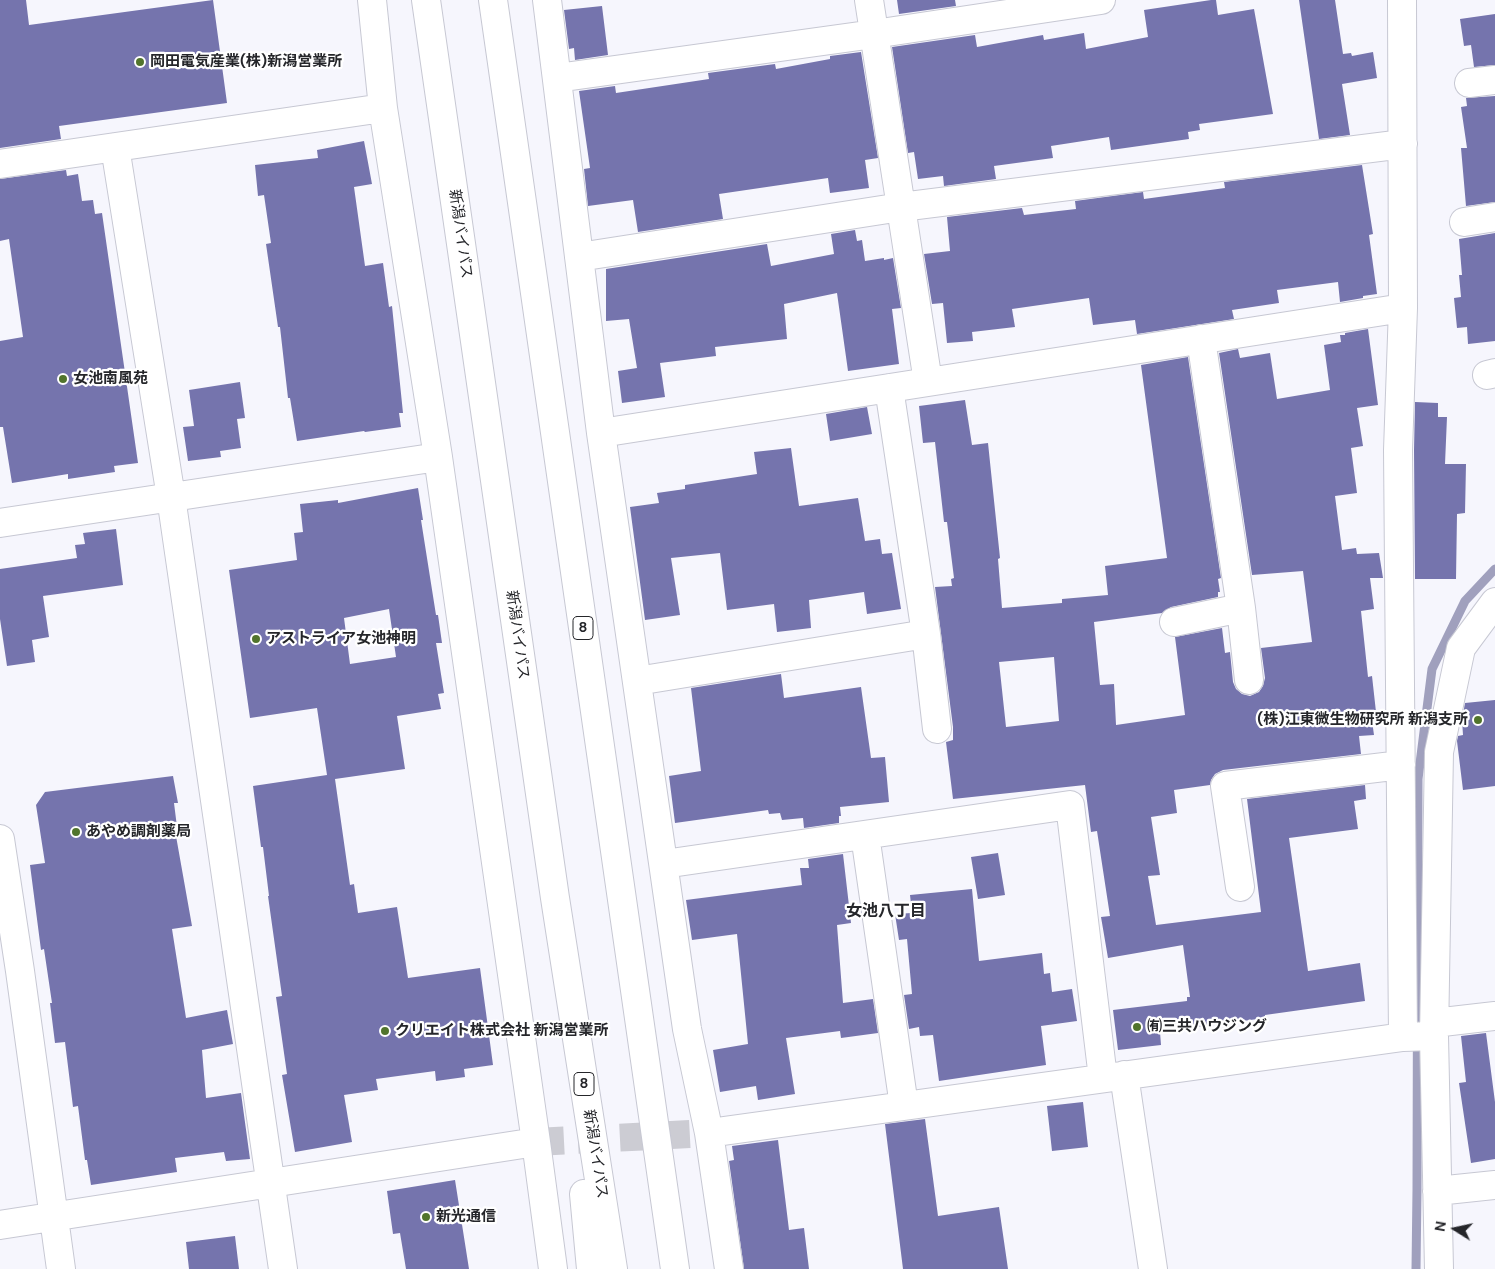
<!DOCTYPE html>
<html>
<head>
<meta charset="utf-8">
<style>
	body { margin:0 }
	#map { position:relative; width:1495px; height:1269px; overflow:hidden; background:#f6f6fd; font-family:"DM Sans",sans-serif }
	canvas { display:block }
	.north { position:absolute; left:1430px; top:1204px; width:50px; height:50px; -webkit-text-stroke:4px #fff; paint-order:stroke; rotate:280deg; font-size:14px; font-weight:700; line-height:20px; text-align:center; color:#25262a }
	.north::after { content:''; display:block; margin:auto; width:18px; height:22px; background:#25262a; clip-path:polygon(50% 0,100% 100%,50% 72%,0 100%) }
</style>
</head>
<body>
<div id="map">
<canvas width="1495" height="1269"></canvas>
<div class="north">N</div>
</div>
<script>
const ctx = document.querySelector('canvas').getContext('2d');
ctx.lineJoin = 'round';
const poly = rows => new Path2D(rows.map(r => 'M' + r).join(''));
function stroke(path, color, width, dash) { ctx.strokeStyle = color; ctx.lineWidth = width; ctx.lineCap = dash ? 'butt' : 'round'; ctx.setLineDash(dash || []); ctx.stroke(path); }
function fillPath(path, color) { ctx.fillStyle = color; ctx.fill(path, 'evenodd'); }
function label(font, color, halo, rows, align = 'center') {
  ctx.font = font + ' "DM Sans","Noto Sans JP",sans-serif'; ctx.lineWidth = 4.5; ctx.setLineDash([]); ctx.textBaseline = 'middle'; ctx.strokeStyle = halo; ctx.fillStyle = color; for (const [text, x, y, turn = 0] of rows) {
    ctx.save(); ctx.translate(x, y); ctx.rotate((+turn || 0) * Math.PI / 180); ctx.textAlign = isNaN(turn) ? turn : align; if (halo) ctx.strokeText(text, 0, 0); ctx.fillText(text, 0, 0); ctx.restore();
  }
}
stroke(poly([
	[1416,1269,1417,1189,1418,779,1432,669,1465,601,1495,569]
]), '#a0a0bd', 9);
fillPath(poly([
	[0,0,26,0,29,25,213,0,227,103,59,126,61,139,0,148],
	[897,0,955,0,956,6,899,14],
	[1211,0,1216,0,1218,15,1254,9,1273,114,1199,124,1200,130,1188,132,1189,139,1111,150,1109,137,1051,146,1053,158,994,166,996,179,944,186,943,176,918,179,914,152,908,153,892,47,975,35,977,47,1043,35,1044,40,1084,33,1086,49,1148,37,1144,10],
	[1299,0,1335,0,1343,54,1351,53,1352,56,1373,52,1377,78,1342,84,1350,135,1319,139],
	[602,6,608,55,575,60,574,48,569,49,564,10],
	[1495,14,1495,65,1474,67,1471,45,1464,46,1460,19],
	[861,52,878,158,865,160,869,188,830,193,828,178,719,194,723,219,638,232,633,200,588,206,584,169,590,168,579,91,615,86,616,93,709,79,708,73,775,64,776,69,830,59,830,56],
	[1495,96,1495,202,1466,206,1461,148,1467,148,1461,107,1467,106,1466,98],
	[364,141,372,184,354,187,365,266,383,263,389,307,392,306,403,413,399,413,401,427,365,432,364,431,297,441,290,398,288,398,280,327,278,327,266,244,271,243,264,195,258,196,255,165,318,158,317,150],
	[1362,165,1373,234,1369,235,1377,294,1363,296,1363,298,1340,302,1338,282,1277,290,1279,303,1232,310,1234,319,1137,334,1135,320,1093,325,1089,298,1012,309,1015,327,972,332,973,341,947,343,943,303,932,304,924,254,950,251,947,217,1022,208,1024,215,1076,209,1075,201,1143,192,1144,199,1225,188,1224,182],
	[66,170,67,176,78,174,82,201,93,200,95,214,102,213,138,463,114,466,115,472,68,479,68,474,12,483,3,427,0,427,0,341,23,337,9,239,0,241,0,179],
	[855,230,857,241,862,240,865,261,884,258,884,260,893,258,901,308,892,309,899,364,848,371,837,293,784,304,787,339,715,347,716,356,660,363,665,397,622,403,618,371,637,368,629,319,606,321,606,269,767,244,771,266,834,254,831,234],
	[1495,233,1495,341,1468,344,1467,327,1457,328,1454,298,1461,297,1459,275,1462,275,1459,239],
	[1368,329,1378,405,1357,408,1363,446,1351,448,1357,493,1335,496,1342,550,1356,548,1357,554,1379,553,1383,578,1370,578,1374,609,1361,611,1368,677,1372,676,1377,721,1372,721,1374,735,1359,736,1361,754,1223,770,1215,774,1211,780,1210,785,1174,790,1177,813,1151,817,1160,875,1148,876,1156,925,1261,912,1247,799,1365,785,1366,799,1354,801,1358,829,1289,838,1308,971,1360,963,1365,1001,1265,1015,1265,1018,1160,1032,1161,1045,1118,1050,1113,1010,1187,1001,1187,997,1190,997,1183,945,1108,958,1101,917,1110,916,1097,831,1091,832,1085,785,953,799,946,742,953,740,953,727,935,587,952,586,951,579,954,578,947,522,944,522,935,442,923,443,919,406,965,400,972,445,988,443,1000,558,998,559,1002,608,1062,603,1062,599,1108,595,1105,566,1167,558,1141,365,1188,357,1221,578,1218,579,1220,592,1218,592,1218,597,1171,607,1162,613,1094,622,1100,685,1114,684,1116,725,1185,715,1175,637,1222,628,1225,653,1230,652,1233,682,1236,689,1242,694,1250,696,1259,692,1263,686,1265,678,1261,648,1312,642,1303,571,1252,575,1219,353,1238,349,1240,358,1270,353,1277,399,1330,390,1324,345,1341,342,1340,335,1345,335,1345,333],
	[1054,657,1059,721,1006,727,999,662],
	[240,382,245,418,237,419,241,448,220,451,221,457,188,461,183,427,194,426,189,390],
	[1415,402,1438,403,1438,417,1447,417,1445,464,1466,464,1465,513,1457,514,1456,579,1415,579,1414,450],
	[867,407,872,434,830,441,826,414],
	[791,448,799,506,858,498,865,541,880,539,882,554,892,553,901,609,867,614,864,592,809,600,811,628,777,632,774,604,727,610,720,553,671,558,680,615,645,620,630,507,659,503,657,493,685,489,685,485,757,474,754,452],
	[418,488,423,520,421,520,436,615,438,615,442,643,436,643,444,693,438,694,441,709,397,716,405,769,335,779,350,885,354,884,358,913,397,907,408,978,480,968,493,1065,464,1069,465,1077,436,1081,435,1071,376,1079,378,1090,344,1095,352,1142,295,1152,282,1075,287,1074,276,997,282,996,268,896,269,896,263,847,261,847,253,786,327,775,317,708,250,718,229,570,297,560,294,533,303,532,300,504,338,500,338,503],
	[389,609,396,657,350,664,344,618],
	[116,529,123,585,43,596,49,637,32,640,35,662,7,666,0,619,0,569,77,558,75,545,85,544,83,533],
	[781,674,784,698,861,687,871,758,885,757,889,802,840,807,841,816,839,816,839,823,804,828,803,818,782,820,780,813,769,814,768,810,675,823,669,776,701,771,691,688],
	[1495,700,1495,786,1463,790,1457,741,1458,736,1463,735,1462,720,1465,703],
	[173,776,178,803,174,803,178,835,176,836,192,926,172,929,186,1018,227,1010,233,1044,202,1050,206,1098,241,1093,250,1159,226,1161,224,1152,175,1158,177,1172,91,1185,87,1160,85,1160,78,1106,73,1107,65,1042,55,1043,50,1003,52,1003,44,949,41,950,30,865,45,863,36,805,45,792],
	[998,853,1005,895,978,899,971,857],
	[843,854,851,923,837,925,843,1003,873,999,878,1033,841,1038,840,1031,786,1038,795,1094,758,1100,756,1086,720,1092,713,1050,748,1044,737,934,692,940,686,900,802,885,800,868,809,868,808,859],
	[972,889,979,961,1042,953,1044,974,1050,973,1052,992,1072,989,1077,1021,1041,1026,1046,1065,939,1081,933,1035,920,1036,919,1027,909,1029,904,995,912,994,907,939,899,940,895,914,912,913,910,895],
	[1486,1033,1495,1102,1495,1159,1471,1163,1459,1083,1466,1082,1461,1036],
	[1083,1102,1088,1147,1052,1151,1047,1106],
	[925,1119,938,1216,999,1207,1008,1269,903,1269,885,1124],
	[778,1140,789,1230,804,1228,809,1269,744,1269,729,1161,734,1160,732,1146],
	[455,1180,469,1269,406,1269,400,1233,393,1234,387,1191],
	[235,1236,239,1269,189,1269,186,1242]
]), '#7574ad');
stroke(poly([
	[536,1142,709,1133]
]), '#ccccd3', 28, [28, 14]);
const minor = poly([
	[372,0,383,108,438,457,536,1142,553,1269],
	[547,0,601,433,687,1029,709,1133,729,1269],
	[869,0,928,382],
	[1402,0,1403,308,1398,450,1403,1037],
	[557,78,874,34,1101,0],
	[1469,83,1495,80],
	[115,147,171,497,283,1269],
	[0,164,383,108],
	[1464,222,1495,217],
	[579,257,901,207,1403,144],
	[1201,339,1241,608,1249,680],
	[1487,375,1495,373],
	[601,433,1403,308],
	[0,523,438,457],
	[1174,622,1241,608],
	[926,634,937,729],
	[637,681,926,634,889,388],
	[865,835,904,1106],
	[0,839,20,971,61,1269],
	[664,864,1070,805,1103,1078],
	[1240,887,1225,786,1401,765],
	[1434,1023,1495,1016],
	[1124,1075,1153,1269],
	[709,1133,1403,1037,1434,1036],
	[1437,1191,1495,1185],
	[0,1225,536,1142],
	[1439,1269,1434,1036,1439,752,1461,648,1495,602]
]);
const highway = poly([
	[426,0,555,898,613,1269],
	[493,0,675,1269],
	[584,1194,591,1269]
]);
stroke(minor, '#c7c8d3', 30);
stroke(highway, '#c7c8d3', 30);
stroke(minor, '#fff', 28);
stroke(highway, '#fff', 28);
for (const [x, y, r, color] of [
	[140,62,5,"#51742c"],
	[63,379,5,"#51742c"],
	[256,639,5,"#51742c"],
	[1478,720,5,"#51742c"],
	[76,832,5,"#51742c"],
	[1137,1027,5,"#51742c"],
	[385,1031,5,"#51742c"],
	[426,1217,5,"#51742c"]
]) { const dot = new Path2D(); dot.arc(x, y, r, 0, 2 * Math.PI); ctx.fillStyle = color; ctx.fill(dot); stroke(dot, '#fff', 2); }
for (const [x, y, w] of [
	[583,628,20],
	[584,1084,20]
]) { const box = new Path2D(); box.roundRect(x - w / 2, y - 11.5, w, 23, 4); ctx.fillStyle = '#fff'; ctx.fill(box); stroke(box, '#25262a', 1); }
label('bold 14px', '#25262a', null, [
	["8",583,628],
	["8",584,1084]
]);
label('bold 15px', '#25262a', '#fff', [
	["岡田電気産業(株)新潟営業所",150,62],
	["女池南風苑",73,379],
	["アストライア女池神明",266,639],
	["(株)江東微生物研究所 新潟支所",1468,720,"right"],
	["あやめ調剤薬局",86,832],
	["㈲三共ハウジング",1147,1027],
	["クリエイト株式会社 新潟営業所",395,1031],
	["新光通信",436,1217]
], 'left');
label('15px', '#25262a', '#fff', [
	["新潟バイパス",460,234,82],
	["新潟バイパス",517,635,82],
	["新潟バイパス",595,1154,81]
]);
label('bold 16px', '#25262a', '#fff', [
	["女池八丁目",886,912]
]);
</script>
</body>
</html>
